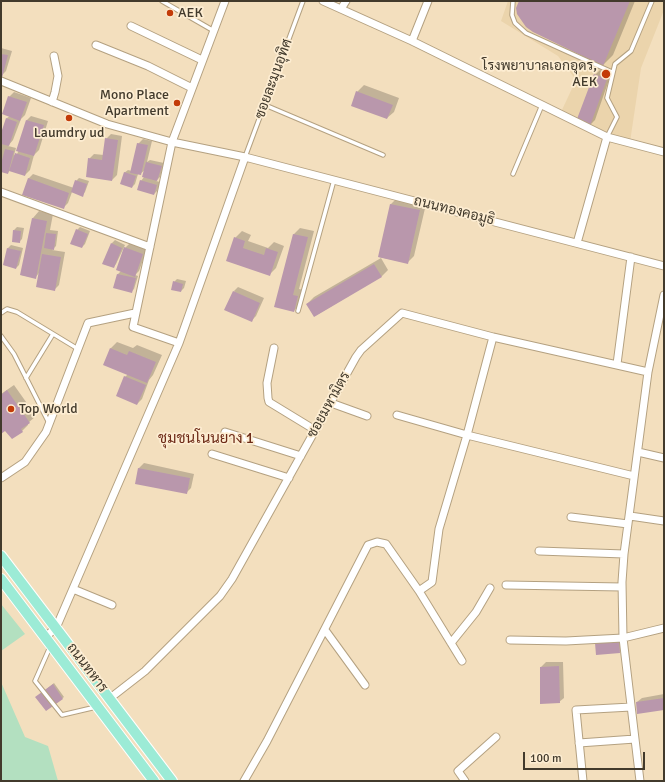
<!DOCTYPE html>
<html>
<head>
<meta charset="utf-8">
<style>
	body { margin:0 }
	#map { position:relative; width:665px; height:782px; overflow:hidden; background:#f3dfbe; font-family:Signika,sans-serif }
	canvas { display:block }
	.frame { position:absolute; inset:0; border:2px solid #423a2c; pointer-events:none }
	.scale { position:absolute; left:523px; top:752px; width:122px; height:18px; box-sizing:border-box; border:2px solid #423a2c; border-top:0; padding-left:5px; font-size:12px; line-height:14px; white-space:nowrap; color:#423a2c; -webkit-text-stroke:3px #fdedd2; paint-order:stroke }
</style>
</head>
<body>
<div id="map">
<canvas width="665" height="782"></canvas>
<div class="frame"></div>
<div class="scale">100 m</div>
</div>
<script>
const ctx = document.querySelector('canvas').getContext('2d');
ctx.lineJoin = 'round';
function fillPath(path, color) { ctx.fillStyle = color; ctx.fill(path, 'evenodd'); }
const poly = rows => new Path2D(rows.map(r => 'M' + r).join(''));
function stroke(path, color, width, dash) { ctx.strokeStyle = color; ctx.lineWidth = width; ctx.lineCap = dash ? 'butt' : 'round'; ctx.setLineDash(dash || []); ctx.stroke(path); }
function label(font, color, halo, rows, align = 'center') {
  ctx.font = font + ' Signika,Sarabun,sans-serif'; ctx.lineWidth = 3.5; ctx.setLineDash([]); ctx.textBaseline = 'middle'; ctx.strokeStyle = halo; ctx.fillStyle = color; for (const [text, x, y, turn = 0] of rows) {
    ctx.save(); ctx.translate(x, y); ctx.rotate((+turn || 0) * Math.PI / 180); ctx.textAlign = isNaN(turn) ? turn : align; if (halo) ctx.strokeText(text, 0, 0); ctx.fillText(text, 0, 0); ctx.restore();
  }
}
fillPath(poly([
	[508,1,664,1,664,10,641,68,630,142,608,134,561,112,576,80,558,56,501,21]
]), '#ebd4ac');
fillPath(poly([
	[1,604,25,634,1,651],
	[1,682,25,737,48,746,58,781,1,781]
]), '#b3e0c0');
fillPath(poly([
	[520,1,635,1,613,55,603,65],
	[1,48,12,51,6,71,1,76],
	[600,70,611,74,595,120,590,125,595,75],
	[364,85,399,98,394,112,387,118,357,92],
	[14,92,31,98,25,115,21,119,13,140,8,146,16,148,14,155,16,156,19,150,27,120,31,116,48,121,39,150,34,155,30,170,25,175,10,170,8,173,1,171,1,136,7,118,10,116,9,97],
	[111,134,122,136,117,175,112,180,89,159,94,154,104,155,106,139],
	[143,139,152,141,147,162,150,160,164,163,160,177,156,181,160,182,157,191,154,194,141,181,144,177,145,170,140,174,138,174,135,184,132,187,124,173,128,170,132,171,138,144],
	[33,174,74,188,76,181,79,178,89,181,85,192,82,195,72,192,68,203,63,208,28,179],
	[398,197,426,204,414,256,407,263,379,257,391,204],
	[39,211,53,214,50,230,58,231,56,246,52,250,65,252,59,285,54,290,39,273,35,278,21,275,33,218],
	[17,227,24,228,22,239,19,242,14,230],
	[80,227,90,231,85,244,82,247,77,230],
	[300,228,314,231,299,289,304,290,300,304,294,311,276,306,294,234],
	[242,231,251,235,248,241,268,248,274,242,284,246,276,268,270,274,228,260,235,238],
	[115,240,125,245,116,264,113,267,112,243],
	[130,243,147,249,139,271,135,275,138,276,134,289,131,292,114,287,118,274,121,271,125,248],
	[11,245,23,248,19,265,16,268,4,265,8,248],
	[381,258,388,270,382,276,315,316,307,304,314,297],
	[177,279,186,281,184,288,181,291,174,282],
	[238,287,264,298,256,316,251,321,234,291],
	[117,342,133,348,137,345,162,355,153,375,149,380,142,399,137,404,125,377,128,374,104,364,111,348],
	[14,385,36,416,28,423,28,425,22,431,6,429,1,433,1,394],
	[144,463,194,474,191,488,186,493,136,483,139,468],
	[621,639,622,649,619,652,596,643],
	[546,662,563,662,564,698,559,702,541,667],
	[54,683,64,697,46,710,38,696],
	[664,694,664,709,637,702,642,698]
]), '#0003');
fillPath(poly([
	[519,1,630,1,603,66,533,32,526,27,517,14,516,8],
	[1,54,8,55,2,78,1,78],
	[594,74,607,79,590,126,577,119],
	[356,91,393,105,387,119,351,106],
	[8,96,27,102,20,121,2,114],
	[6,118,17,122,9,146,1,144,1,133],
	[26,120,44,125,34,156,16,151],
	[105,138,118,140,112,181,86,177,88,158,102,160],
	[137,143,148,145,141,175,130,173],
	[5,149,14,151,8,174,1,172,1,164],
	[15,153,30,158,25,176,9,171],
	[146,162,162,166,157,181,142,177],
	[124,172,136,176,132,188,120,184],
	[28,178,69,193,64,209,22,195],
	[75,180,87,184,83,197,71,192],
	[140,180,157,185,154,195,137,190],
	[390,204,420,210,408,264,378,257],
	[32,218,47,221,36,279,20,275],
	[76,229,88,234,82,248,70,244],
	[13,230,21,231,20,243,12,242],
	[46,233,56,234,54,250,44,248],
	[293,234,308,237,293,295,298,296,294,312,274,307],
	[234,237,245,241,243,248,264,255,266,248,278,252,270,276,226,261],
	[111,243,122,248,114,268,102,264],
	[124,247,143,254,135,277,116,270],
	[7,248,21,251,16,269,3,265],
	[42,254,61,257,55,291,36,287],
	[374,264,382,277,314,317,306,304],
	[117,274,136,278,132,293,113,288],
	[173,281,183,284,181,292,171,290],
	[233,291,260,303,252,322,224,310],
	[110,348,127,355,129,351,156,362,147,383,103,365],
	[124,376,146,385,137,405,116,396],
	[7,390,30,423,21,429,23,432,12,439,5,431,1,434,1,395],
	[138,468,190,478,187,494,135,484],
	[619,641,620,653,596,655,595,643],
	[559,666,560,703,540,704,540,667],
	[53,684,63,699,46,711,35,697],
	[664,698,664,710,637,714,636,702]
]), '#b997ac');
const service = poly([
	[162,1,214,31],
	[513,1,512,15,515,23,526,33,612,72],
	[265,105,383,155],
	[607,137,617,117,607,98,615,64,631,51,652,1],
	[245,157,303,1],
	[513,174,542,105],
	[298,311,334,180],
	[1,313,7,309,17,312,78,349],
	[1,336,14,354,49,423],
	[26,378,53,334],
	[50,647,35,681,62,715,96,707]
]);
const minor = poly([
	[323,1,412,41,607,137,664,152],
	[341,9,346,1],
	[131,26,202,60],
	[412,41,428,1],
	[96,45,148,66,192,88],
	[1,81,107,124,172,142,245,157,664,266],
	[52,102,55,92,58,76,54,56],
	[1,192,150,247],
	[577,243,607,137],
	[179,343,133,327,172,142,225,1],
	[274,348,267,383,268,398,269,402,274,405,315,430],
	[617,364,631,257],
	[331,403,367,416],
	[397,415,467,435,634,476],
	[225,432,301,456],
	[638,452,664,458],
	[212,454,289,478],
	[1,478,25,462,46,432,88,323,135,313],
	[630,516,664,521],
	[571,517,628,524],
	[539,551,624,554],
	[506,585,622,587],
	[73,589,112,605],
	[419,591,462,661],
	[325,630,365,685],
	[45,637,56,628,179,343,245,157],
	[510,640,566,641,623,638,664,628],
	[451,643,476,612,490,588],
	[109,699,145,671,220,596,232,579,356,357,361,350,402,313,493,337,648,372],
	[579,743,635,739],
	[244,781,267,741,368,545,377,542,386,544,419,591,432,582,439,529,467,435,493,337],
	[465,781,458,771,496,737],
	[583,781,576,710,631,707],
	[640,781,623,638,622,582,624,554,648,372,664,295]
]);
const primary = poly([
	[1,556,172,781],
	[1,579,154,781]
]);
stroke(service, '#b4a181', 5.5);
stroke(minor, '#b4a181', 9);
stroke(primary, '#fff', 12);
stroke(service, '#fff', 3.5);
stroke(minor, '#fff', 7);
stroke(primary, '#9cebd6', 10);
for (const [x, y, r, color] of [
	[170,13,4,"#c33b08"],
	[606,74,5,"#c33b08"],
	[177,103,4,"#c33b08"],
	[69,118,4,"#c33b08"],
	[11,409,4,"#c33b08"]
]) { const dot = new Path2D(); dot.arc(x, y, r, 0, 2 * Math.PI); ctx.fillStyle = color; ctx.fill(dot); stroke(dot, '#fdedd2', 1.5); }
label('14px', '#423a2c', '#fdedd2', [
	["AEK",178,13],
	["โรงพยาบาลเอกอุดร,",597,66,"right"],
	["AEK",597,82,"right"],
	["Mono Place",169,95,"right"],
	["Apartment",169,111,"right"],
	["Laumdry ud",69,133,"center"],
	["Top World",19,409]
], 'left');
label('14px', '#423a2c', '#fdedd2', [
	["ซอยละมุนอุทิศ",274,79,-70],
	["ถนนทองคอมูธิ",454,211,14],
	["ซอยมหามิตร",329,405,-61],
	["ถนนทหาร",87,668,53]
]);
label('15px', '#6d2a17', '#fdedd2', [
	["ชุมชนโนนยาง 1",206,439]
]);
</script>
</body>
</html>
